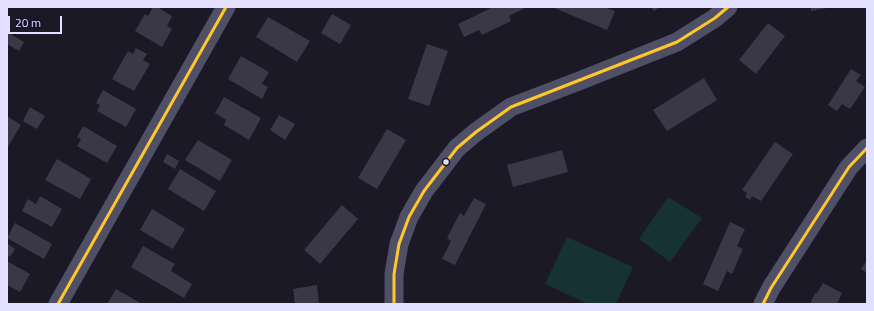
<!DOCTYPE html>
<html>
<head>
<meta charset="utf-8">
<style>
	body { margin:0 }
	#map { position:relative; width:874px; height:311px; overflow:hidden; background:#1b1926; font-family:"Titillium Web",sans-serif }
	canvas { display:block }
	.frame { position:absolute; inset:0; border:8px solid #e3dffe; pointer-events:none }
	.scale { position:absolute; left:8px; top:16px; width:54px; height:18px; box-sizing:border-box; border:2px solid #e3dffe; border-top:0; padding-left:5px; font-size:12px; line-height:14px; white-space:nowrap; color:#e3dffe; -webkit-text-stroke:3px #17132c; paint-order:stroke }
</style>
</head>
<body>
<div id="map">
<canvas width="874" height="311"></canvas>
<div class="frame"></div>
<div class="scale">20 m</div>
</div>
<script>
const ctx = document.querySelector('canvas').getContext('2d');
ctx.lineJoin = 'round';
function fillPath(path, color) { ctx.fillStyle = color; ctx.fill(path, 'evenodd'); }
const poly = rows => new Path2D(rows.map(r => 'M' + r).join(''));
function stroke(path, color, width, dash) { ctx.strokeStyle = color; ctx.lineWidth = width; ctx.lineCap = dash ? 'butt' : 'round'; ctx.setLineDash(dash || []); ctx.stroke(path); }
fillPath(poly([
	[668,197,702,218,670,262,639,239],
	[567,237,633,267,616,304,588,304,545,284]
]), '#173233');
fillPath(poly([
	[153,7,157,7,172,16,167,26,172,29,162,47,135,31,145,14,148,16],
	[493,7,524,7,525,8,509,16,511,21,482,35,479,30,464,37,458,24],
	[552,7,604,7,615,11,607,30],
	[651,7,660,7,654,11],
	[811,7,827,7,827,8,811,11],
	[332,14,351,25,340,44,321,33],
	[268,17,310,41,297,62,256,37],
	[768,23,785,36,756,74,739,60],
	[7,32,24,42,19,51,7,44],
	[427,44,448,51,429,106,408,99],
	[136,48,147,54,143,60,150,64,134,91,112,79,128,51,133,54],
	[241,56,269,72,262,84,268,87,262,99,228,79],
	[851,69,861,75,856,81,865,87,850,109,842,104,837,111,828,105],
	[704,78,717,100,667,131,653,110],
	[103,90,136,109,126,127,97,111,100,105,96,103],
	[224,97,261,118,249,140,224,125,226,120,215,113],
	[30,107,45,116,37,129,23,121],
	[279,115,295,124,285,140,270,130],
	[7,116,21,125,7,148],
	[83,126,117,146,107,163,77,146,81,139,77,137],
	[387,129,406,140,377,189,358,178],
	[198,140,232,160,220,181,185,160],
	[775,142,793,154,761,201,752,196,750,200,745,197,747,193,742,190],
	[562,150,568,172,513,187,507,165],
	[167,154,179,161,175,169,163,162],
	[57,159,91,179,80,199,45,180],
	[180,169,216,191,204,211,168,189],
	[40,196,62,209,52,227,22,211,28,199,36,204],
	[474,198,486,204,455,265,442,259,451,241,447,238,460,213,464,216],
	[342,205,358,219,320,264,304,250],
	[152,209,185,229,173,249,140,230],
	[730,222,745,229,737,246,743,249,732,274,727,271,718,291,703,284],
	[15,223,52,244,44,259,7,238],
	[7,243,15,249,10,257,7,255],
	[143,246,175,264,171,271,192,284,184,298,131,267],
	[867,260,867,273,861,269],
	[7,261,30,274,20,292,7,285],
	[823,283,842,293,837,304,810,304,815,293,817,293],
	[317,285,319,304,295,304,293,289],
	[116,289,142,304,107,304]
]), '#3a3847');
stroke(poly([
	[58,304,226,7],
	[394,304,394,274,399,244,409,217,424,191,457,148,476,132,511,107,579,81,677,42,715,18,728,7],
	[763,304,771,288,849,167,867,148]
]), '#4f4f66', 19);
stroke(poly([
	[58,304,226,7],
	[394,304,394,274,399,244,409,217,424,191,457,148,476,132,511,107,677,42,715,18,728,7],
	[763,304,771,288,849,167,867,148]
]), '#ffc72c', 3);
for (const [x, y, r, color] of [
	[446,162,3.5,"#e3dffe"]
]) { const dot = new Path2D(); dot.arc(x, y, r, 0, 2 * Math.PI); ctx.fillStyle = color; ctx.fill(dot); stroke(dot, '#17132c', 1.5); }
</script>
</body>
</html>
